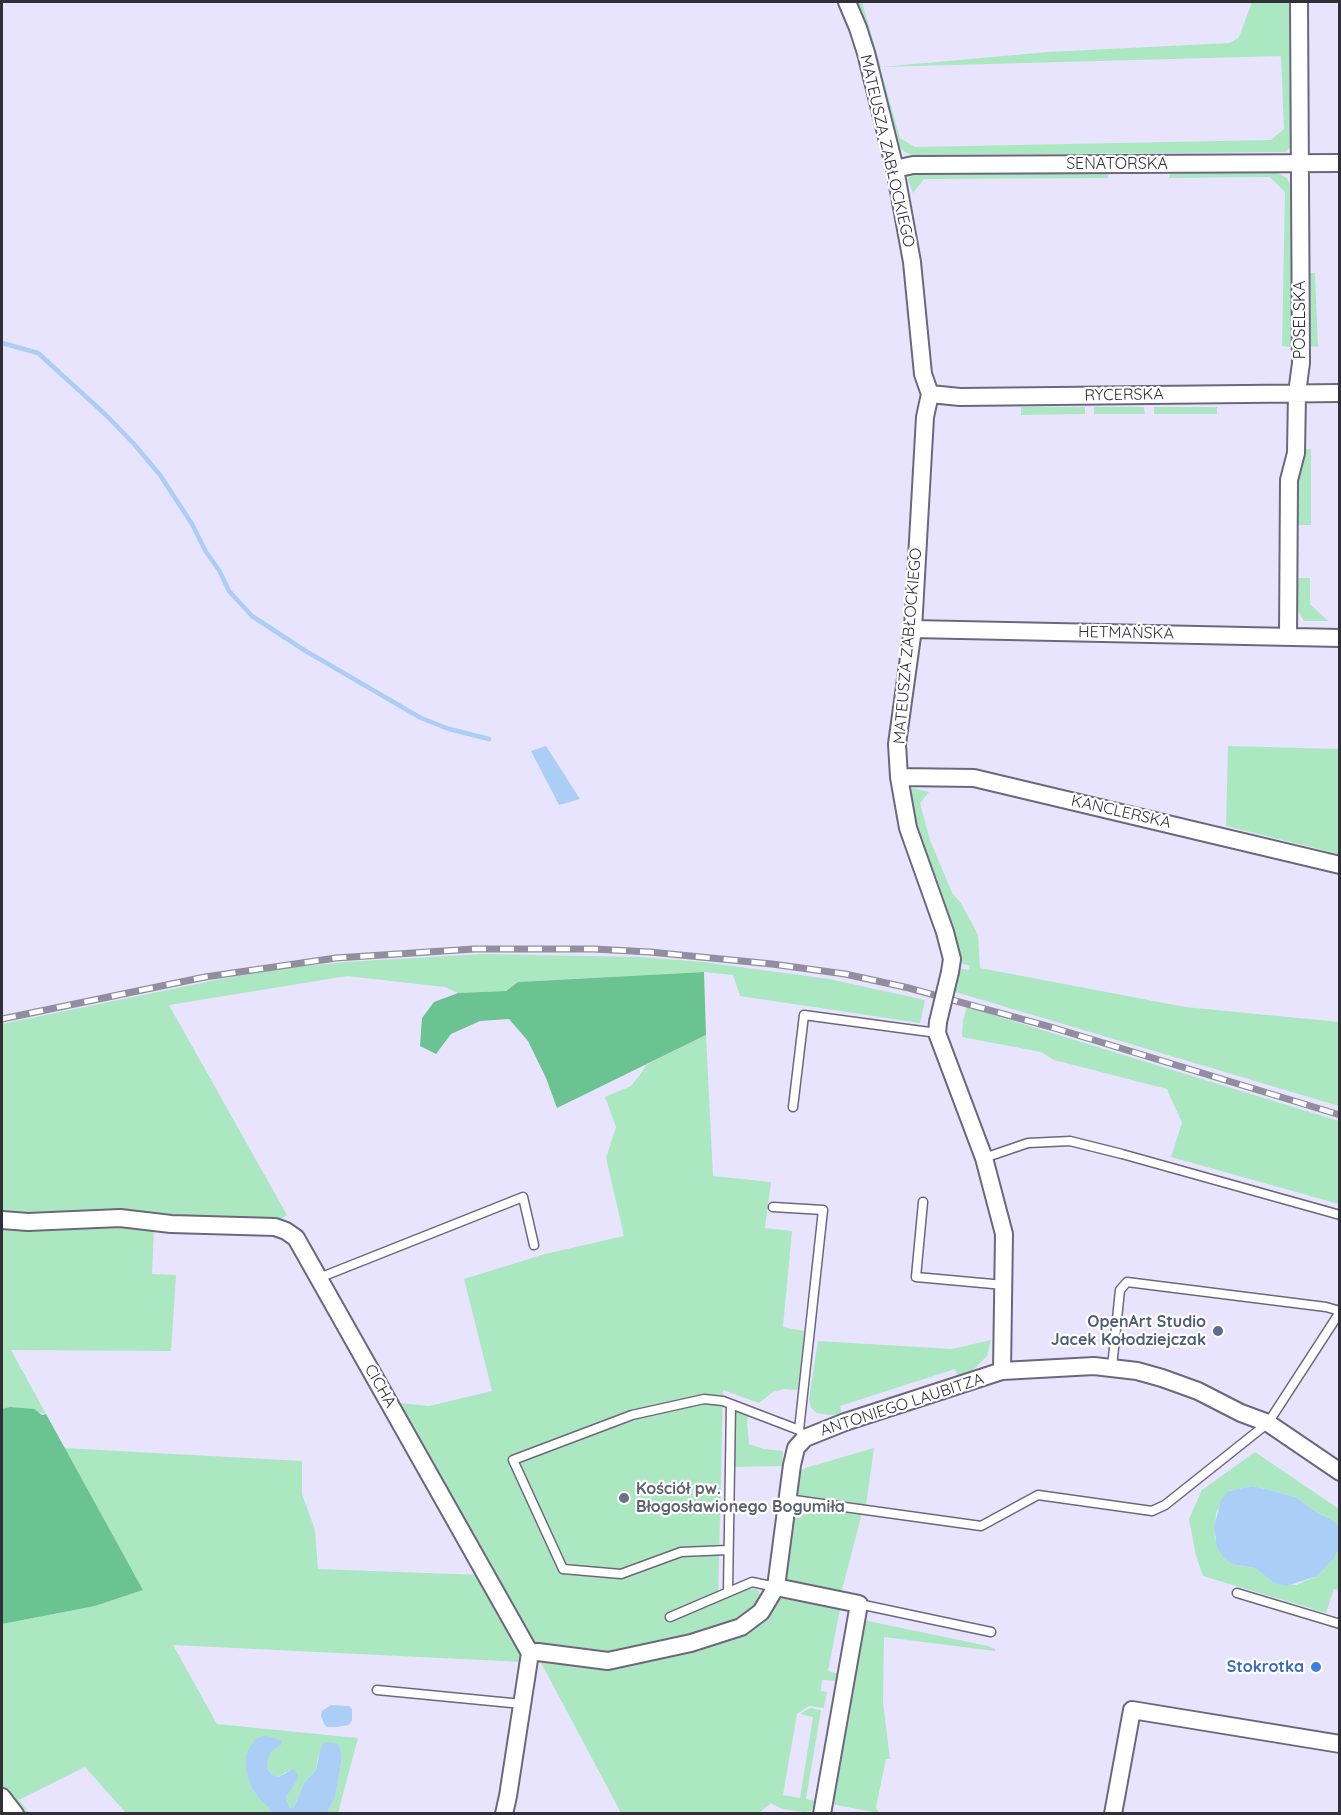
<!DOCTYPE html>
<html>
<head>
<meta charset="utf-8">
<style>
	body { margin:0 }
	#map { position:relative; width:1341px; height:1815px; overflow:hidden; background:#e9e4fe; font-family:Quicksand,sans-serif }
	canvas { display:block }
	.frame { position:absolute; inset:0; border:3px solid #312f38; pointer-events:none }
</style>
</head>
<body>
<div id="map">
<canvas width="1341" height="1815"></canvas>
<div class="frame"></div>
</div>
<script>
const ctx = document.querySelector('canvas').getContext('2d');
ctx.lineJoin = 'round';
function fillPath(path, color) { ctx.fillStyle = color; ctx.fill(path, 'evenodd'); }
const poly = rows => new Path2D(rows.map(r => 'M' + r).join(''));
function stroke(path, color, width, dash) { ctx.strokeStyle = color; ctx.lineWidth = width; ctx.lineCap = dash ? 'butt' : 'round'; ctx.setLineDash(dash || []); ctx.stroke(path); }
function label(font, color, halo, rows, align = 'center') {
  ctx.font = font + ' Quicksand,sans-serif'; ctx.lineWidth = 4.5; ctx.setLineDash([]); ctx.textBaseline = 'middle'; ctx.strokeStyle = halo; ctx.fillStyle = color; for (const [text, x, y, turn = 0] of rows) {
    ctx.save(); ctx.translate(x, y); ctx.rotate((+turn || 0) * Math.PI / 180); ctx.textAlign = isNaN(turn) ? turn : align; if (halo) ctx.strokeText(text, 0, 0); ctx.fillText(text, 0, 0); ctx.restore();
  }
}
fillPath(poly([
	[855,2,862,2,881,67,1048,52,1230,43,1239,37,1252,2,1293,2,1292,146,1285,152,913,155,905,152,897,145,877,67,860,10],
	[1281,56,1284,129,1271,140,915,147,900,138,880,67],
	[1108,170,1108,178,924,179,913,193,908,179,913,172],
	[1267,170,1278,173,1287,178,1293,192,1293,347,1282,346,1285,192,1270,177,1169,178,1171,171],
	[1308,273,1315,273,1318,347,1307,346],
	[1021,407,1085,407,1085,414,1021,415],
	[1094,407,1144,407,1145,414,1094,414],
	[1154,407,1217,407,1217,414,1154,414],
	[1305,432,1306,449,1311,449,1311,525,1296,525,1296,490,1304,451],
	[1294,578,1310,578,1310,604,1328,621,1304,621,1296,608],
	[1228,746,1339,749,1339,854,1226,826],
	[913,788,929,792,920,803,930,840,952,893,961,903,978,935,980,968,1185,1007,1339,1022,1339,1106,952,991,959,968,968,970,970,966,961,963,961,955,913,826,910,797,910,791],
	[483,954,641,957,703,962,829,979,925,1000,920,1023,740,996,733,975,704,972,518,982,506,991,458,993,445,987,347,976,169,1005,287,1215,277,1222,2,1216,2,1024,226,978,288,968,345,962],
	[967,1007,1339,1121,1339,1204,1171,1157,1182,1123,1167,1089,1054,1060,1041,1052,962,1037,963,1020],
	[706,1035,713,1176,771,1182,765,1228,792,1231,783,1327,804,1331,798,1390,784,1389,773,1392,759,1403,723,1390,718,1600,746,1589,753,1589,759,1591,760,1597,759,1604,738,1625,611,1654,534,1647,400,1403,429,1406,492,1391,464,1279,545,1254,624,1236,606,1158,616,1127,605,1097,631,1086,642,1072,646,1065],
	[109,1224,154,1229,152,1274,176,1275,171,1351,11,1350,46,1414,10,1407,2,1409,2,1226],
	[991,1340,987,1356,974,1369,958,1376,955,1369,840,1406,842,1414,828,1415,817,1413,811,1408,809,1399,818,1341,952,1349],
	[735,1410,749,1416,747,1421,749,1444,764,1449,783,1451,782,1466,734,1467],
	[64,1448,302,1461,302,1494,315,1530,318,1569,479,1575,522,1646,523,1662,173,1645,217,1724,358,1738,338,1813,327,1813,335,1797,342,1758,325,1742,318,1758,316,1770,304,1783,294,1807,290,1808,286,1797,298,1776,286,1772,278,1777,273,1775,268,1770,267,1763,271,1752,281,1745,246,1755,246,1771,251,1787,260,1800,268,1807,271,1813,123,1813,125,1812,85,1767,19,1800,29,1813,19,1813,2,1791,2,1624,95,1606,143,1590],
	[874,1448,866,1505,799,1496,795,1494,799,1472,805,1468],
	[1255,1452,1339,1509,1339,1531,1334,1521,1316,1512,1296,1497,1253,1486,1228,1491,1216,1513,1215,1538,1232,1564,1255,1568,1274,1583,1296,1585,1317,1576,1339,1548,1339,1543,1339,1590,1334,1589,1326,1613,1203,1576,1196,1556,1189,1519,1202,1490],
	[793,1502,862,1513,841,1594,788,1583,782,1579],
	[783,1594,841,1604,828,1671,839,1674,838,1681,822,1680,821,1691,827,1692,824,1708,809,1706,797,1714,783,1795,800,1798,813,1717,800,1714,810,1708,821,1710,806,1799,816,1801,811,1811,804,1812,782,1809,771,1803,759,1813,621,1813,538,1657,610,1664,740,1632],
	[863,1620,988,1646,995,1649,995,1651,884,1637,883,1702,890,1759,886,1759,876,1807,879,1813,831,1804]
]), '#abe7c1');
fillPath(poly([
	[704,972,706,1035,557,1108,546,1078,528,1041,509,1019,480,1021,451,1034,436,1054,420,1046,422,1018,434,1002,458,993,506,991,518,982],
	[10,1407,34,1409,42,1415,46,1414,143,1590,95,1606,2,1624,2,1409]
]), '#6bc391');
fillPath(poly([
	[546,746,580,799,559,805,531,751],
	[1253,1486,1296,1497,1316,1512,1334,1521,1339,1528,1339,1548,1334,1558,1317,1576,1287,1586,1274,1583,1255,1568,1232,1564,1224,1558,1217,1547,1214,1527,1221,1500,1228,1491],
	[331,1705,349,1706,352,1709,352,1720,349,1725,336,1727,327,1727,324,1724,321,1716,322,1711],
	[266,1735,282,1741,281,1745,271,1752,267,1763,268,1770,273,1775,278,1777,294,1769,299,1777,286,1797,290,1808,294,1807,304,1783,316,1770,321,1748,325,1742,337,1743,340,1748,342,1758,335,1797,327,1813,271,1813,268,1807,260,1800,251,1787,246,1771,246,1755,254,1740]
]), '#abcef6');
stroke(poly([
	[2,343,38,353,106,415,134,444,160,475,192,524,206,552,219,570,229,591,252,616,304,650,421,718,449,729,489,739]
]), '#abcef6', 4.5);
const lane = poly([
	[793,1107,804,1015,937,1033],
	[984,1158,1028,1143,1070,1141,1122,1154,1340,1215],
	[923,1202,916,1277,1004,1285],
	[773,1207,823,1210,799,1430,801,1433],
	[319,1278,523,1197,534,1245],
	[1112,1367,1120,1290,1127,1282,1326,1307,1340,1311],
	[787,1499,981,1526,1038,1495,1152,1511,1165,1505,1268,1423,1340,1312],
	[728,1550,681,1552,621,1574,563,1569,513,1460,632,1415,704,1399,723,1401,799,1430],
	[728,1591,731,1404],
	[1237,1593,1340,1624],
	[859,1604,991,1632],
	[670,1617,752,1582,776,1587],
	[377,1690,522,1704]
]);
const street = poly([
	[847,2,858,28,866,53,895,169,912,262,923,374,930,394,960,397,1340,393],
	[895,169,913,165,1340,163],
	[930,394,925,417,913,629,897,744,899,777,908,828,945,932,952,959,950,972],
	[913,629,1340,638],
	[1288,637,1289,480,1296,453,1297,393,1301,363,1299,2],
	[899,777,974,778,1340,865],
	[938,1022,937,1033,984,1158,1004,1234,1002,1371],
	[2,1220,28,1222,120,1218,171,1224,275,1227,286,1231,296,1238,530,1653,508,1796,504,1814],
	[776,1587,859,1604,822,1814],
	[530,1653,538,1652,608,1661,691,1643,741,1627,761,1612,776,1587,792,1465,796,1448,805,1438,845,1422,1002,1371,1094,1366,1137,1371,1162,1378,1198,1391,1241,1413,1268,1423,1340,1472],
	[2,1797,15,1814],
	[1113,1814,1132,1710,1340,1744]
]);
stroke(lane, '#6c677d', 11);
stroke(street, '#6c677d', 20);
stroke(lane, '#fff', 8);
stroke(street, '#fff', 16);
const rail = poly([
	[2,1019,205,977,336,958,474,949,594,949,650,952,772,964,845,974,909,988,1051,1027,1340,1115]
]);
stroke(rail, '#928ea0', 7);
stroke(rail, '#fff', 4.5, [14]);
const streetBridge = poly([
	[938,1022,950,972]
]);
stroke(streetBridge, '#6c677d', 20, []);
stroke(streetBridge, '#fff', 16);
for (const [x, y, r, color] of [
	[1218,1331,6,"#5c6f8a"],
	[624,1498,6,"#6b7280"],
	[1316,1667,6,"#3f7fe0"]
]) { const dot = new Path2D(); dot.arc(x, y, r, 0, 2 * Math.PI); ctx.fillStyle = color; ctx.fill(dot); stroke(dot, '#fff', 2); }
label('16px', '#312f38', '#fff', [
	["MATEUSZA ZABŁOCKIEGO",887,151,77],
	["SENATORSKA",1117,164],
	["POSELSKA",1300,320,-90],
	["RYCERSKA",1124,395,-1],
	["HETMAŃSKA",1126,633,1],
	["MATEUSZA ZABŁOCKIEGO",908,646,-85],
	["KANCLERSKA",1121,812,13],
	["CICHA",380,1386,60],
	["ANTONIEGO LAUBITZA",902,1405,-18]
]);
label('bold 16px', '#4e5e75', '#fff', [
	["OpenArt Studio",1206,1322],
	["Jacek Kołodziejczak",1206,1340]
], 'right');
label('bold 16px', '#5b616d', '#fff', [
	["Kościół pw.",636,1489],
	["Błogosławionego Bogumiła",636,1507]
], 'left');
label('bold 16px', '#366cbe', '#fff', [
	["Stokrotka",1304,1667]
], 'right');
</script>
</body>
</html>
